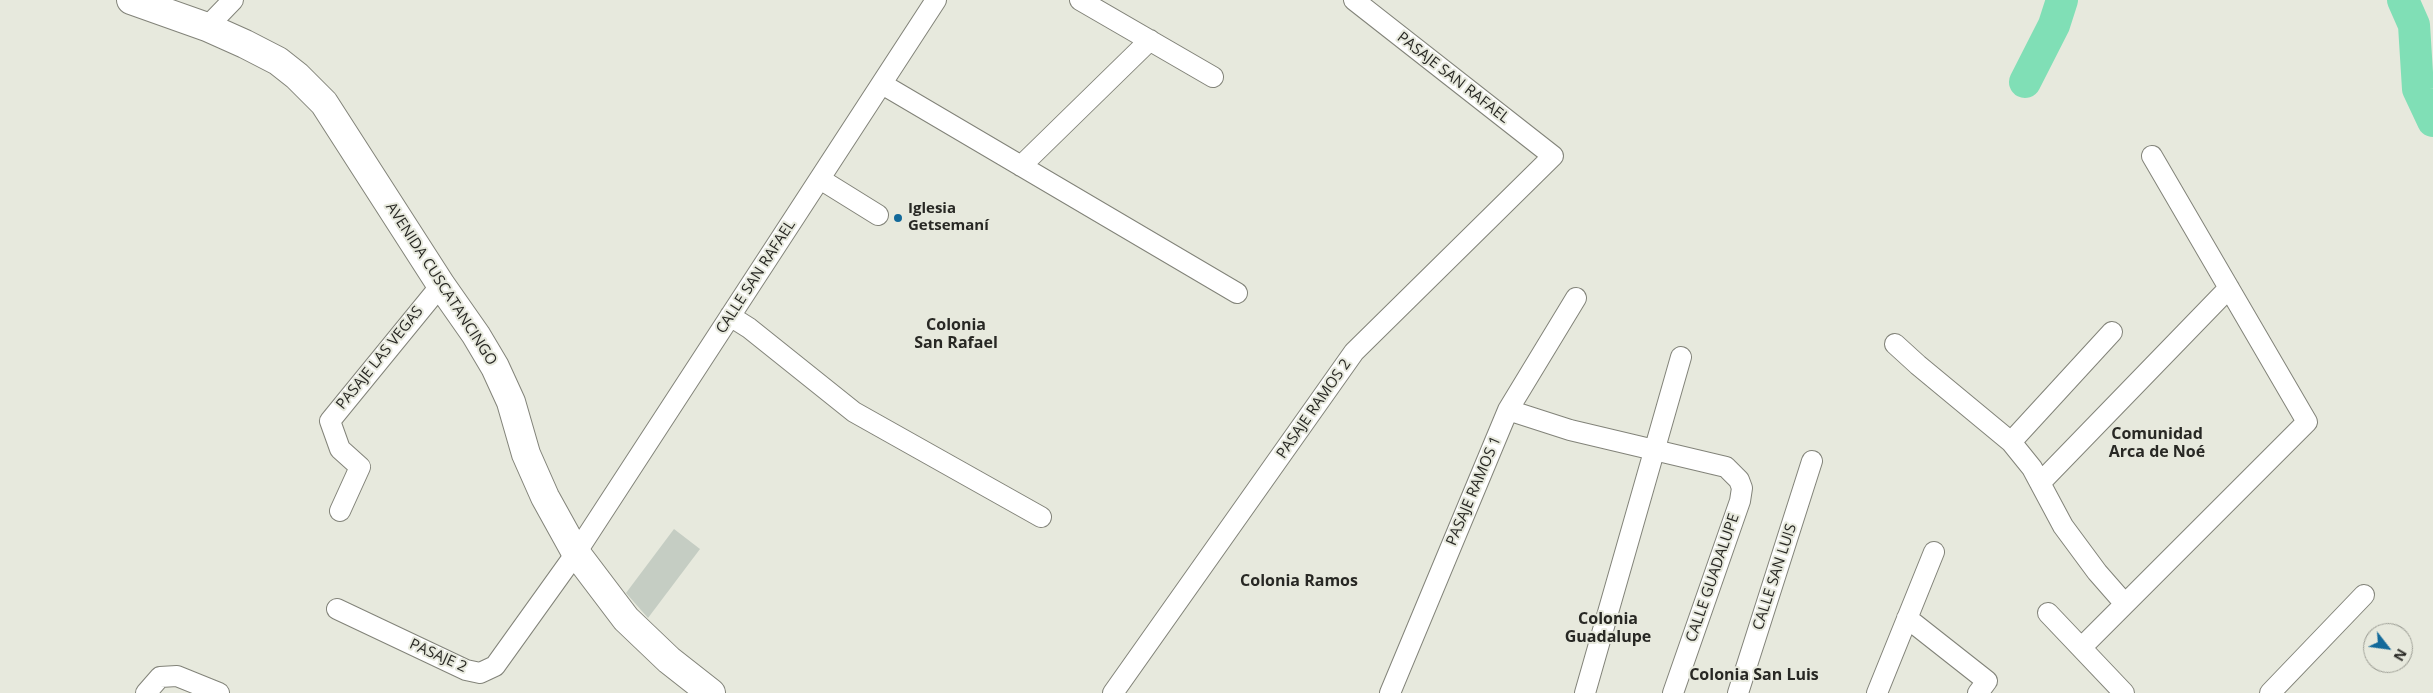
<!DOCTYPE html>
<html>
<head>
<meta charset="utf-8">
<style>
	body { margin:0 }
	#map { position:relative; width:2433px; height:693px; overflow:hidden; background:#e7e9dd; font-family:"Open Sans",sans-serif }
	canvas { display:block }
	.north { position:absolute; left:2363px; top:623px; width:50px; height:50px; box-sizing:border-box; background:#e7e9dd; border:1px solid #9b9c93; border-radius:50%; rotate:120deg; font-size:14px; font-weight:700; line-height:20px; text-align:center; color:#282824 }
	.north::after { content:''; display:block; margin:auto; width:18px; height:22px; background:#12699a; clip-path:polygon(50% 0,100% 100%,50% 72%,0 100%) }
</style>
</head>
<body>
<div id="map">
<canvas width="2433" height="693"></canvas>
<div class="north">N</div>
</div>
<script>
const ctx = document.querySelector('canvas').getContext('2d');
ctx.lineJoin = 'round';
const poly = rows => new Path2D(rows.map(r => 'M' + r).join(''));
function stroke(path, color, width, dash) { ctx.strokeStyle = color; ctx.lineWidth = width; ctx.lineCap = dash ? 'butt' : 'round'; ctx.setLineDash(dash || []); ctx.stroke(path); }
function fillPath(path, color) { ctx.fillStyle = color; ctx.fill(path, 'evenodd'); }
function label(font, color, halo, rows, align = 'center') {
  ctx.font = font + ' "Open Sans",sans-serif'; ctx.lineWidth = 4; ctx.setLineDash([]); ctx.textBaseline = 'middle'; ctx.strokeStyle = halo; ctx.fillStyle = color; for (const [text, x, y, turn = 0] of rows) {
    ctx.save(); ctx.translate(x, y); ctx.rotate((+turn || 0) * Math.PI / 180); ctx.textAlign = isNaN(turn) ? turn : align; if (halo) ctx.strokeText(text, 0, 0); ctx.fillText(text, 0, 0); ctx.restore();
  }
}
stroke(poly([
	[2403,0,2414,25,2418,89,2433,121],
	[2025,82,2054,25,2062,0]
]), '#80dfb6', 32);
fillPath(poly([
	[674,529,700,549,648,618,626,593]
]), '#c5cdc3');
const street = poly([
	[1080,0,1213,77],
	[207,27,233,0],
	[882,84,1237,293],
	[1021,166,1150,40],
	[820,179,878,215],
	[730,316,749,328,854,412,1041,517],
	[1895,344,1918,365,2011,442,2032,468,2063,526,2097,572,2125,604],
	[1508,410,1570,430,1726,467,1739,480,1742,488,1740,501,1673,693],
	[2011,442,2112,332],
	[2040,483,2229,288],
	[340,511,360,467,340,449,330,421,441,285],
	[337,609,466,670,480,673,495,666,576,553,936,0],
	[2048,613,2124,693],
	[1907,618,1987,681,1978,693],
	[2082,647,2307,422,2152,156],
	[146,693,160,677,177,676,219,693],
	[1113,693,1354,352,1553,156,1354,0],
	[1390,693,1508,410,1576,298],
	[1585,693,1681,357],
	[1738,693,1812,461],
	[1877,693,1934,552],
	[2270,693,2364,595]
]);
const secondary = poly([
	[131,0,207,27,245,44,278,61,297,76,324,103,441,285,476,335,495,367,511,402,526,454,545,497,576,553,626,619,669,660,711,693]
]);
stroke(street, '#828379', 22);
stroke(secondary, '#828379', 30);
stroke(street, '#fff', 20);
stroke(secondary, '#fff', 28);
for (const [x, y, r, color] of [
	[898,218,5,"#12699a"]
]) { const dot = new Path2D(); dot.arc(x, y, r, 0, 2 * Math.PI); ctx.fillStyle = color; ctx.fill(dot); stroke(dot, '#e7e9dd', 2); }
label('15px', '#282824', '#e7e9dd', [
	["PASAJE SAN RAFAEL",1453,78,38],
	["CALLE SAN RAFAEL",756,277,-57],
	["AVENIDA CUSCATANCINGO",441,284,57],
	["PASAJE LAS VEGAS",380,358,-51],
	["PASAJE RAMOS 2",1314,409,-55],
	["PASAJE RAMOS 1",1474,491,-67],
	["CALLE SAN LUIS",1775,577,-72],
	["CALLE GUADALUPE",1713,578,-71],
	["PASAJE 2",438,656,24]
]);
label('bold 15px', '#282824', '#e7e9dd', [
	["Iglesia",908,209],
	["Getsemaní",908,226]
], 'left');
label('bold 16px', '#282824', '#e7e9dd', [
	["Colonia",956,325],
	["San Rafael",956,343],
	["Comunidad",2157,434],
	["Arca de Noé",2157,452],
	["Colonia Ramos",1299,581],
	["Colonia",1608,619],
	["Guadalupe",1608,637],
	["Colonia San Luis",1754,675]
]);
</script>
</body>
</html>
